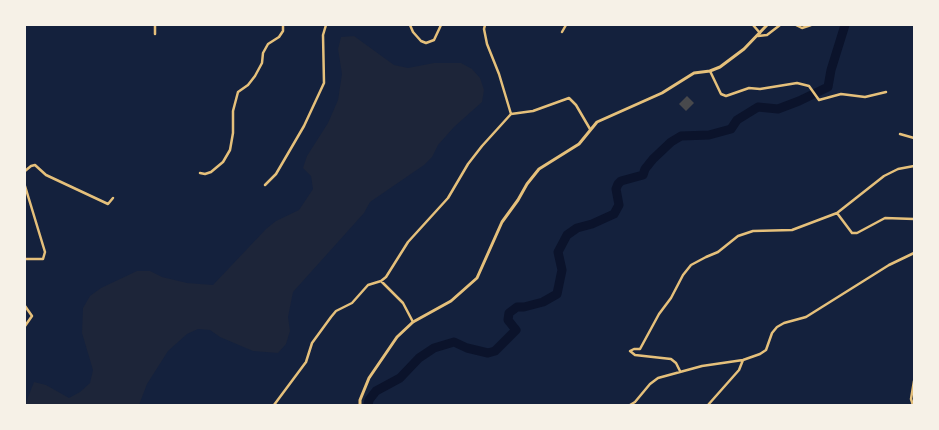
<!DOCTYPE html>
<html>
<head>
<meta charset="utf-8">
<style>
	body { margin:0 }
	#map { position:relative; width:939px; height:430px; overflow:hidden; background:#14213d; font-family:Overpass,sans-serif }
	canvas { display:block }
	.frame { position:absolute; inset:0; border:26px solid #f6f1e7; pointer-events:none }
</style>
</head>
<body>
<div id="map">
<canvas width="939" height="430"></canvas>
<div class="frame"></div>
</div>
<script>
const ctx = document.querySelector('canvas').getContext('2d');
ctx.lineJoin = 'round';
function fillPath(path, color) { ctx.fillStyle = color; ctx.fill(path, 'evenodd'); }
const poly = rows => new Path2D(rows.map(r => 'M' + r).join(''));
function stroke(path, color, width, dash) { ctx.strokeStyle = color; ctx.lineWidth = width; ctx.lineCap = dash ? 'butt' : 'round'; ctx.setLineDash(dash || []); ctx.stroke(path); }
fillPath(poly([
	[354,36,394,65,408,68,434,63,461,63,472,69,480,78,484,90,482,102,454,127,438,145,432,157,424,165,370,202,364,213,293,292,288,317,290,331,286,344,278,353,253,351,220,337,210,330,198,329,187,334,168,351,147,384,139,405,25,405,34,382,46,385,69,398,80,392,90,383,93,370,82,333,83,308,90,296,101,288,137,271,150,271,162,277,187,283,213,285,266,229,276,221,299,210,313,189,311,176,303,168,307,156,328,123,338,100,342,74,338,49,341,37]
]), '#1d2539');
stroke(poly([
	[368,405,369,400,376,391,400,378,419,358,434,348,454,342,467,348,488,353,495,351,516,330,508,320,509,313,517,307,524,307,543,302,557,294,562,270,558,252,567,235,577,228,592,224,614,214,619,205,616,189,618,184,621,181,643,175,645,169,653,159,671,142,681,136,709,135,731,129,737,120,758,107,778,109,799,101,828,87,831,70,845,25]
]), '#0b132b', 9);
fillPath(poly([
	[687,96,694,103,686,111,679,104]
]), '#48494c');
stroke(poly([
	[410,25,413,32,421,41,426,43,434,40,441,25],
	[485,25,484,29,487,44,499,74,511,114],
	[753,25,760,33],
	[796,25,802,28,811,25],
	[562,32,566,25],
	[155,34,155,25],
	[758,36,767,35,780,25],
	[710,71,721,94,726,96,749,88,760,89,797,83,809,86,819,100,841,94,865,97,886,92],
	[900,134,914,138],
	[914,166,898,169,884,176,837,213,852,233,857,233,885,218,914,219],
	[25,171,31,166,35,165,46,175,108,204,113,198],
	[200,173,205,174,211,172,223,162,230,150,233,133,233,111,238,92,248,85,255,76,262,63,263,53,268,44,279,37,283,31,283,25],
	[265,185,276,174,304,126,324,83,323,35,326,25],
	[25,186,45,252,43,259,25,259],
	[381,281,403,303,413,322],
	[25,306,32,316,25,326],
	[680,371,676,363,671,359,635,355,630,351,634,349,640,349,659,314,671,298,683,275,691,265,706,257,718,252,738,236,753,231,792,230,837,213],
	[274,405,306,362,312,343,331,317,336,311,352,303,368,285,381,281,386,277,408,242,448,198,468,164,482,146,511,114,533,111,569,98,576,105,590,129],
	[630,405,635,402,650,384,658,378,702,366,743,360,760,354,766,350,772,333,777,327,784,323,806,317,889,265,914,253],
	[708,405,739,370,743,360],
	[913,405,911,399,914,381]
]), '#e5c07b', 2.5);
stroke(poly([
	[360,405,360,400,369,378,397,337,413,322,451,301,477,278,502,222,518,200,527,184,539,169,579,144,597,122,662,93,694,73,710,71,720,67,744,49,767,25]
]), '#e5c07b', 3);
</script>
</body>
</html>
